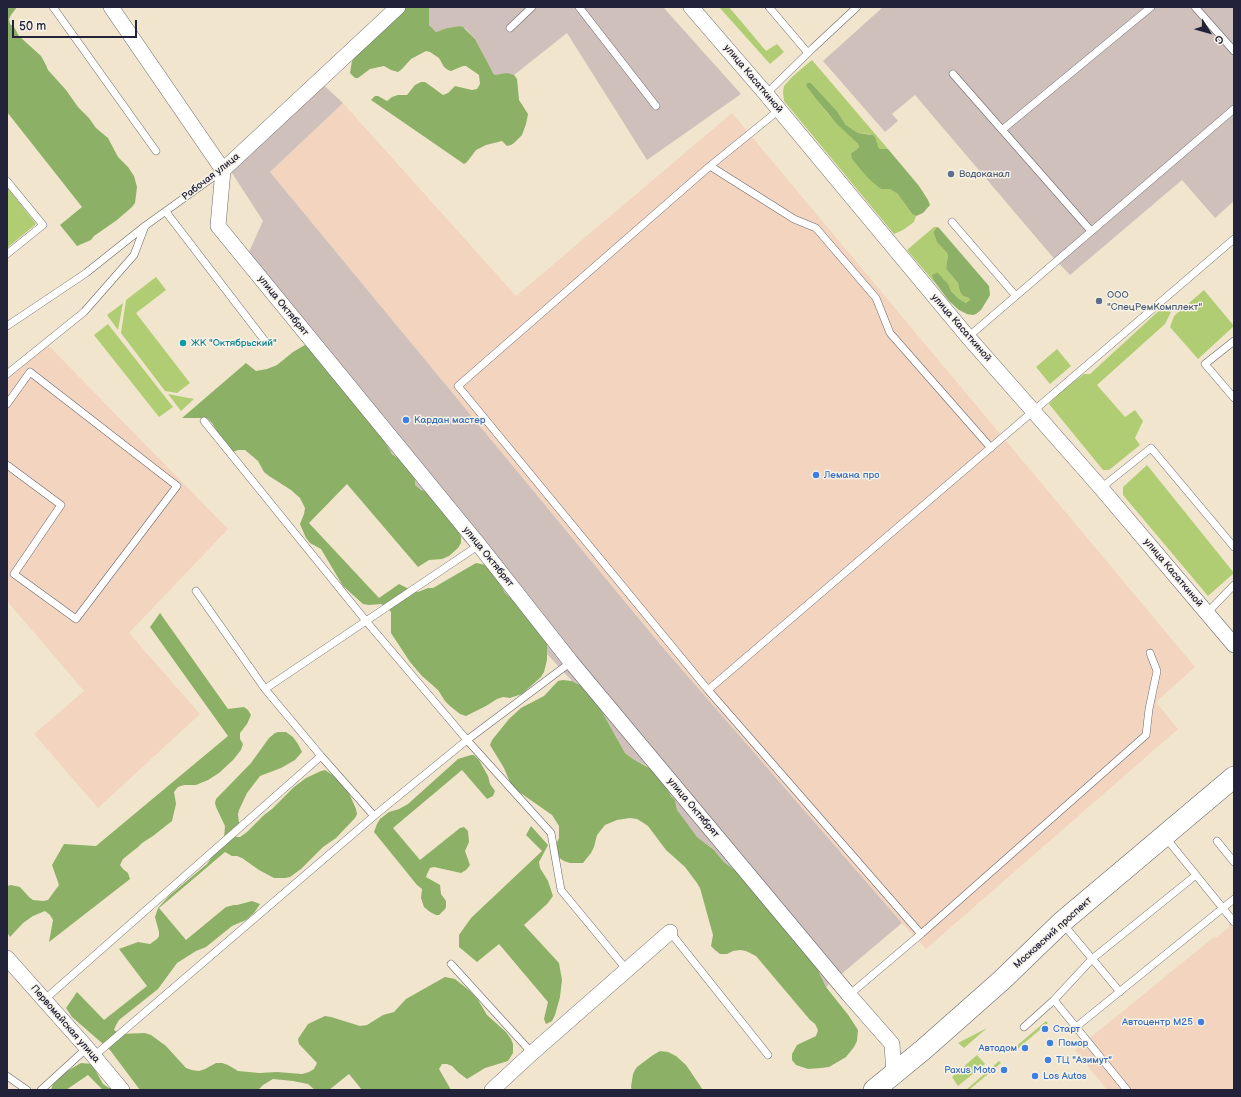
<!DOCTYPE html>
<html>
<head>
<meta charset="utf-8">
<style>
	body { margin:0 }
	#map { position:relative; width:1241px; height:1097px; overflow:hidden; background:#f1e6cd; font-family:"Balsamiq Sans",sans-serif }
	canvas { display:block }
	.frame { position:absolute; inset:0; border:8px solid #22223b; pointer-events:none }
	.north { position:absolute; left:1189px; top:12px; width:40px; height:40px; -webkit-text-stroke:3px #f7f3e8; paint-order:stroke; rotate:127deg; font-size:11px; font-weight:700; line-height:16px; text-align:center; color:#22223b }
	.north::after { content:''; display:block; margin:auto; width:14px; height:18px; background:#22223b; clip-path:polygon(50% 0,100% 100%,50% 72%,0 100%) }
	.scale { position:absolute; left:12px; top:20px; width:125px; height:18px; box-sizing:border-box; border:2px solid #22223b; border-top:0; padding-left:5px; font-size:12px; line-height:14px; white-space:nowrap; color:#22223b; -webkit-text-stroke:3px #f7f3e8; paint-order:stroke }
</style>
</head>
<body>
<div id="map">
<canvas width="1241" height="1097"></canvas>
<div class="frame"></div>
<div class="north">С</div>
<div class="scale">50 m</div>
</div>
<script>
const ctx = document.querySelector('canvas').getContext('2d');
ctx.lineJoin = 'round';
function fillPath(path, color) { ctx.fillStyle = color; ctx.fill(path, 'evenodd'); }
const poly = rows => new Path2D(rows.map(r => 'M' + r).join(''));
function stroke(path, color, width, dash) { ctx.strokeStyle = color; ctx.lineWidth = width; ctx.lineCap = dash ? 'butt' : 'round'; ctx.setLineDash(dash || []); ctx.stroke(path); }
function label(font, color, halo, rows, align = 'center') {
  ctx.font = font + ' "Balsamiq Sans",sans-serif'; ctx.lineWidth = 3; ctx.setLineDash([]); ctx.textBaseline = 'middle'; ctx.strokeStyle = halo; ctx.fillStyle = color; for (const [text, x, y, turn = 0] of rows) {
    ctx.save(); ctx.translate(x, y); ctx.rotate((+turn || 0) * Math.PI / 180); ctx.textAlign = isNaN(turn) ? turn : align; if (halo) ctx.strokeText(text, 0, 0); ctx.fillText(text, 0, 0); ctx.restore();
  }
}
fillPath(poly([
	[343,103,516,296,732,113,1195,667,1156,702,1178,729,926,949,902,923,659,643,270,172],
	[47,344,228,529,129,633,200,714,98,808,34,734,84,691,7,601,7,380],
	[1234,918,1234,1090,1107,1090,1075,1050,1214,937,1216,938,1229,927,1229,921]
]), '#f3d4bf');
fillPath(poly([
	[429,7,663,7,741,94,647,160,567,33,514,75,507,74,495,75,491,70,475,39,466,29,460,26,447,28,436,32,431,28,428,22],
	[883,7,1234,7,1234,201,1215,218,1182,180,1070,275,1051,255,915,95,892,114,898,121,885,132,823,61],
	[318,80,343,103,270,172,659,643,902,923,826,987,816,966,741,875,724,862,714,850,697,837,683,820,677,810,675,800,671,796,665,785,647,766,633,759,625,753,596,701,577,683,572,681,547,654,547,648,505,593,500,583,486,565,461,537,459,532,426,491,421,490,415,485,415,479,401,458,396,457,389,450,323,359,305,345,243,265,263,221,225,162]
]), '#cfc0bb');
fillPath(poly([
	[719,7,729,7,766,51,777,44,784,52,770,64],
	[812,60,888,149,880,149,877,147,877,142,870,134,858,133,846,125,837,111,812,84,806,86,828,114,858,144,859,147,857,149,851,153,878,187,881,189,890,189,896,192,901,196,903,201,912,214,916,216,914,222,903,230,894,234,784,101,783,92,784,86,793,76],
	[7,187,36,224,7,248],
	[934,227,937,227,934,231,935,237,939,244,947,253,948,256,947,261,946,269,958,283,960,292,963,296,969,298,970,300,968,302,966,303,959,299,951,291,943,278,934,281,935,283,907,250],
	[156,277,166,290,136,313,190,383,177,393,165,391,121,333,126,300],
	[1204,290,1234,326,1198,359,1170,327,1174,316],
	[123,303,118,330,107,315],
	[1165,305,1171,312,1165,324,1097,385,1125,417,1135,410,1143,421,1135,438,1140,445,1109,470,1103,470,1049,404,1062,390,1084,374,1090,374],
	[108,324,173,407,159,417,94,335],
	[1057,349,1071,366,1050,384,1036,367],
	[168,394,194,399,181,411],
	[1147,465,1234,573,1208,596,1123,495,1123,487],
	[1046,1021,1048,1023,1016,1050,1014,1048],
	[987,1028,964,1048,958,1043],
	[977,1055,985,1064,958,1086,952,1077],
	[999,1061,1001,1063,969,1090,966,1090]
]), '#b1cd73');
fillPath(poly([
	[7,7,17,7,11,15,9,19,10,24,14,27,19,36,41,56,46,65,48,70,66,90,78,107,89,118,96,128,108,138,118,157,128,167,134,176,137,187,135,203,132,207,117,220,94,236,91,240,77,246,60,225,82,207,7,112],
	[406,7,429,7,429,25,436,32,447,28,460,26,463,27,475,39,493,73,495,75,507,73,514,75,517,79,519,100,528,114,526,124,522,135,514,143,511,145,507,146,502,141,486,145,476,150,467,162,464,164,371,100,375,96,378,96,387,101,392,97,398,95,407,95,415,85,421,82,425,82,428,84,443,95,448,93,455,86,472,90,477,89,480,84,479,75,466,66,463,66,451,71,448,70,444,67,439,58,430,52,426,51,411,59,401,70,398,72,391,70,384,66,370,69,358,78,355,78,350,73,352,61,360,51],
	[807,83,810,83,812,84,837,111,846,125,858,133,873,135,876,139,878,147,880,149,888,149,919,186,928,200,930,205,923,213,916,216,912,214,898,194,890,189,881,189,878,187,868,178,852,159,851,153,857,149,859,147,858,144,836,123,816,99,806,86],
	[937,227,939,228,989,286,990,295,989,297,981,310,976,314,973,315,967,314,959,310,949,301,934,281,932,275,937,273,939,274,948,284,951,291,959,299,966,303,970,300,969,298,963,296,960,292,958,283,946,269,947,261,948,256,947,253,937,242,934,234,934,231],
	[305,345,323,359,378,431,392,454,396,457,401,458,415,473,415,485,421,490,426,491,459,532,461,537,461,543,458,548,449,556,442,559,429,560,418,567,347,484,309,523,379,598,399,584,413,591,418,592,428,588,433,588,476,563,486,565,500,583,505,593,518,605,547,642,547,660,544,672,541,677,522,694,510,698,503,697,497,699,486,706,466,716,460,714,450,706,445,701,438,690,422,676,410,662,391,633,391,612,387,607,381,604,369,605,363,604,343,586,321,549,310,543,306,538,300,524,304,514,305,508,300,498,291,490,269,476,264,472,258,461,245,450,238,450,233,452,218,433,212,423,207,418,182,418,246,363,256,371,267,369,277,365,293,352],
	[160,613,228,709,244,707,248,710,251,715,247,724,240,733,240,739,243,744,241,750,233,760,219,773,208,780,196,785,184,785,178,787,174,792,176,804,172,821,153,836,142,843,138,847,123,859,120,865,123,869,128,873,130,879,49,942,53,920,50,915,45,911,33,916,23,923,10,937,7,932,7,886,11,885,20,887,29,897,33,900,43,901,48,900,59,885,52,865,64,844,96,846,228,736,150,627],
	[563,680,572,681,582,686,596,701,625,753,633,759,651,769,665,785,671,796,675,800,677,810,697,837,714,850,724,862,741,875,816,966,826,987,849,1016,858,1030,857,1041,854,1047,846,1057,829,1067,821,1068,808,1069,796,1065,792,1060,792,1054,797,1045,816,1036,818,1030,815,1024,810,1020,756,956,746,951,740,950,733,951,727,954,720,954,715,950,711,946,713,935,700,888,697,883,685,867,666,850,648,826,642,822,637,819,630,818,617,820,605,825,597,835,594,847,591,853,583,863,570,863,564,861,558,857,555,847,559,838,559,826,552,815,512,787,504,768,490,745,492,740,509,719,521,708,544,696,558,681],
	[278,732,286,732,293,737,298,744,302,752,295,760,281,768,260,776,257,780,247,793,239,810,238,814,239,823,235,833,236,837,240,837,247,832,264,815,272,809,294,787,306,778,321,771,325,770,328,772,335,777,349,793,356,809,357,814,355,818,336,838,323,847,301,869,290,877,285,878,274,878,259,870,242,858,237,856,232,856,225,852,159,908,186,940,226,907,234,905,237,905,252,901,260,904,254,913,246,920,232,926,206,947,196,951,177,963,158,989,119,1020,116,1025,114,1030,120,1034,145,1033,151,1035,166,1046,186,1068,192,1070,199,1071,205,1069,216,1063,222,1063,228,1065,238,1071,259,1073,277,1072,302,1074,309,1072,314,1069,317,1063,299,1044,298,1039,308,1024,325,1016,331,1017,360,1026,367,1025,383,1015,394,1012,406,999,445,977,455,979,470,991,478,1000,487,1015,506,1032,511,1039,513,1044,513,1053,508,1061,485,1068,467,1079,459,1073,452,1066,447,1064,442,1064,439,1069,451,1090,362,1090,349,1074,329,1090,315,1090,308,1084,293,1081,273,1079,263,1085,258,1090,140,1090,110,1050,72,1017,66,1008,77,992,104,1020,147,986,119,949,138,942,150,944,157,939,159,936,159,932,155,917,158,908,169,896,207,864,220,846,224,839,225,826,216,807,215,803,216,799,251,763,269,738,275,733],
	[471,755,474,755,479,760,488,776,490,784,495,791,493,796,487,799,462,770,393,828,420,860,460,828,464,827,468,831,469,842,465,851,470,865,466,870,461,873,434,867,430,868,427,874,426,877,440,885,441,894,446,901,446,907,445,909,439,915,436,915,430,912,424,907,421,898,422,889,417,885,374,832,377,824,380,819,389,812,399,809,408,804,458,759],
	[531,826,548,845,539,862,540,868,548,881,553,896,547,904,524,925,559,963,562,980,560,997,555,1015,552,1021,546,1024,544,1019,548,1002,499,944,477,962,459,947,459,935,471,918,542,851,526,835],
	[660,1051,668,1052,676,1056,686,1065,703,1090,632,1090,631,1087,633,1074,635,1070,637,1067,653,1055],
	[81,1063,92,1064,103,1084,109,1088,120,1090,103,1090,88,1075,66,1090,51,1090,53,1084,64,1073]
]), '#8cb065');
const lane = poly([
	[53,7,156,151],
	[579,7,656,106],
	[769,7,808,53],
	[1195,7,1234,51],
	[510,28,532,7],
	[953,74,1091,231],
	[766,94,813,48,857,7],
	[779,110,710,166,794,219,816,228,876,298,890,333,991,448],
	[1002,130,1151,7],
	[710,166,458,386,708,690,1234,239],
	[7,181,43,225,7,254],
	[166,212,265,341],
	[952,222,1015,295],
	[7,326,86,273,145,226,223,170],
	[968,337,1234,109],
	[1234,341,1205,364,1234,398],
	[7,374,84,312,134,255,145,226],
	[7,404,30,372,177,486,76,619,14,574,61,505,7,465],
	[204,421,366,621,467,740,551,833,561,890,627,970],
	[1101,488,1151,448,1234,547],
	[196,591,265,689,321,756,374,816],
	[1207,613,1234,585],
	[265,689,479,545],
	[708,690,921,934,849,995],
	[1166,838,1234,922],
	[1217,841,1234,862],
	[1063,924,1120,992],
	[670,932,768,1055],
	[921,934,1146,735,1149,709,1157,671,1150,653],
	[451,964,532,1053],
	[44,1000,321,756],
	[1054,1000,1127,1090],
	[1024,1027,1054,1000,1092,959,1196,875],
	[1076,1027,1234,899],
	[94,1056,374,816,467,740,571,662],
	[7,1076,27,1090],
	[41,1090,87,1048]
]);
const street = poly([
	[111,7,223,170,218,226,479,545,571,662,849,995,892,1044,894,1075],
	[691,7,766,94,968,337,1101,488,1234,645],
	[223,170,398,7],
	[7,958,87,1048,122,1090],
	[492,1090,532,1053,670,932]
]);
const secondary = poly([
	[874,1090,924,1049,1002,980,1062,922,1234,777]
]);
stroke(lane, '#6a676e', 8);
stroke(street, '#6a676e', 16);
stroke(secondary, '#6a676e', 22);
stroke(lane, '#fff', 7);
stroke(street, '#fff', 15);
stroke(secondary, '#fff', 21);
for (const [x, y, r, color] of [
	[951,174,4,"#5c6f8a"],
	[1099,301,4,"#5c6f8a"],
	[183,343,4,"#0f9aa8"],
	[406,420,4,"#3f7fe0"],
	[816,475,4,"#3f7fe0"],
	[1201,1022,4,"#3f7fe0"],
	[1045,1029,4,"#3f7fe0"],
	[1050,1043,4,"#3f7fe0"],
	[1025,1048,4,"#3f7fe0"],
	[1048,1060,4,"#3f7fe0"],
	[1004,1070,4,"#3f7fe0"],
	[1035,1076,4,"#3f7fe0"]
]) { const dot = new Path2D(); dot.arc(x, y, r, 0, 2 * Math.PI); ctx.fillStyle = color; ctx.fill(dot); stroke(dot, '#f7f3e8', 1.5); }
label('10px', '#22223b', '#f7f3e8', [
	["улица Касаткиной",753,79,50],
	["Рабочая улица",211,177,-38],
	["улица Октябрят",283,306,51],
	["улица Касаткиной",961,328,49],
	["улица Октябрят",488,557,51],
	["улица Касаткиной",1173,573,50],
	["улица Октябрят",693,808,50],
	["Московский проспект",1053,933,-42],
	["Первомайская улица",65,1024,49]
]);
label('10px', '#4e5e75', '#f7f3e8', [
	["Водоканал",959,174],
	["ООО",1107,295],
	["\"СпецРемКомплект\"",1107,307]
], 'left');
label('10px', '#0d838f', '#f7f3e8', [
	["ЖК \"Октябрьский\"",191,343]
], 'left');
label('10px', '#366cbe', '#f7f3e8', [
	["Кардан мастер",414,420],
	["Лемана про",824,475],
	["Автоцентр М25",1193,1022,"right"],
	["Старт",1053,1029],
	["Помор",1058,1043],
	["Автодом",1017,1048,"right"],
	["ТЦ \"Азимут\"",1056,1060],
	["Paxus Moto",996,1070,"right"],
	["Los Autos",1043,1076]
], 'left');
</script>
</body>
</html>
